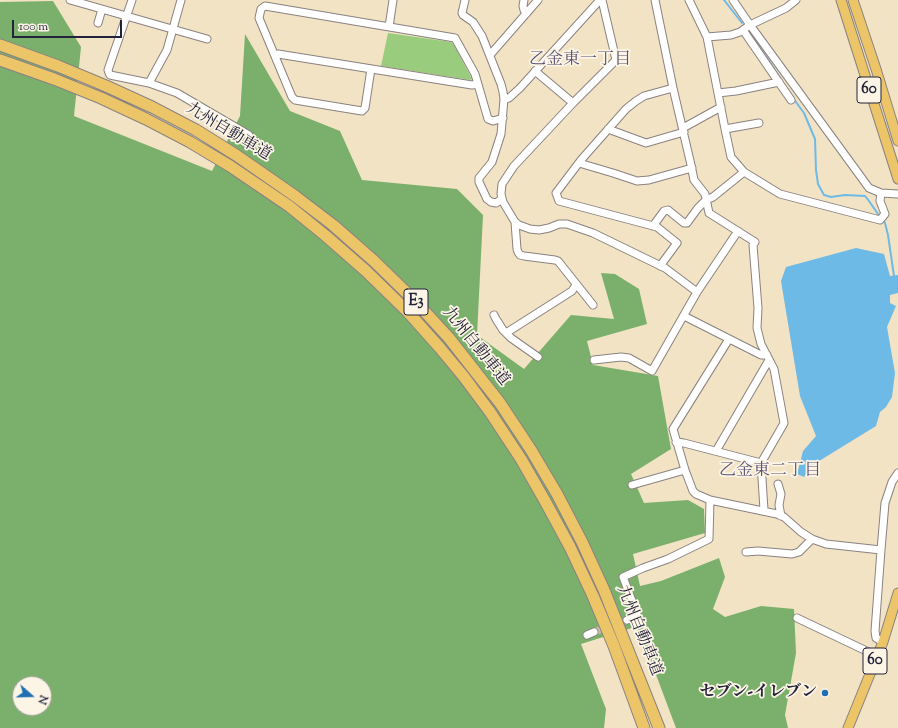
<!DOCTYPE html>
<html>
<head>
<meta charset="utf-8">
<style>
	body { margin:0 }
	#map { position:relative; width:898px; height:728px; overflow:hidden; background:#f2e3c4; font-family:"Sorts Mill Goudy",serif }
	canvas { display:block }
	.north { position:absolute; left:12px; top:676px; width:40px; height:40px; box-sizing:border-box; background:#fcf5e5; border:1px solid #a5a1a1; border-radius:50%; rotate:110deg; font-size:11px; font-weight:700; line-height:16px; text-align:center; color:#22223b }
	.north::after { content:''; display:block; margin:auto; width:14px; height:18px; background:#1f6fb2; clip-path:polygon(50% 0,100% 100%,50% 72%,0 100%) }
	.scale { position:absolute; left:12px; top:20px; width:110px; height:18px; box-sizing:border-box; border:2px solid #22223b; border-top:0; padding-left:5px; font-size:12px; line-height:14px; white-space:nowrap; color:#22223b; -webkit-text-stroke:3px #fcf5e5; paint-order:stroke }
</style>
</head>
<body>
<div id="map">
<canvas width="898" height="728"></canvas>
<div class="north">N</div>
<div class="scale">100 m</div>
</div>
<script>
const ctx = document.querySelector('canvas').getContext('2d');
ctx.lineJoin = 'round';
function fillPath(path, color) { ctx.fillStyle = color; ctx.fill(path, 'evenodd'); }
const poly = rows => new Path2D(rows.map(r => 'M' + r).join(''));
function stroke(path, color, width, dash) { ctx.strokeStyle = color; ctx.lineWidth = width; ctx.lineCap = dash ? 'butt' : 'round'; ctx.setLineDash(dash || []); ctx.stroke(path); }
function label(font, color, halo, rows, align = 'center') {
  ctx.font = font + ' "Sorts Mill Goudy","Noto Serif JP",serif'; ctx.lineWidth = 3.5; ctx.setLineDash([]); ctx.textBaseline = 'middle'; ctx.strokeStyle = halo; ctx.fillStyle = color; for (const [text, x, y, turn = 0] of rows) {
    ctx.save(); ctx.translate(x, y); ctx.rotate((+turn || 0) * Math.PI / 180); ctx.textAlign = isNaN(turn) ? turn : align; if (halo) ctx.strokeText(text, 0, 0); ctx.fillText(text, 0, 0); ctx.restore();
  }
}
fillPath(poly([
	[388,33,451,42,454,45,472,79,470,80,381,66]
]), '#99cc7d');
fillPath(poly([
	[53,1,81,47,74,116,212,171,240,116,245,34,290,111,340,131,362,180,457,189,483,215,477,335,524,369,571,315,614,319,601,273,615,274,639,289,647,324,587,341,593,365,658,376,671,449,631,474,644,503,688,500,704,509,705,533,633,554,640,586,661,581,719,558,725,577,713,609,725,617,761,606,794,609,796,653,785,715,788,728,676,728,652,664,635,627,581,644,606,709,604,728,0,728,0,2],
	[20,684,44,684,44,708,20,708]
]), '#7ab06c');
fillPath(poly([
	[856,248,884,254,890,276,898,275,898,293,890,295,890,303,896,306,887,327,895,373,892,397,886,407,880,412,876,426,811,466,804,477,797,474,803,451,816,436,800,396,781,281,786,267]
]), '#6ebae7');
stroke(poly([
	[724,0,742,23],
	[753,38,767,58,782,81],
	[793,98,804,113,815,139,816,170,818,184,824,195,831,197,845,195,865,196,869,201,880,217],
	[883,220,885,223,888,235,894,276]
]), '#6ebae7', 2);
stroke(poly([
	[594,632,627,620]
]), '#c8bca9', 7, [7, 3.5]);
const minor = poly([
	[70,0,207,39],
	[132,0,108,70,109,73,110,75,149,83,177,93,249,135,250,139,248,145],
	[465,0,462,13,463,15,473,22,482,36,501,84,503,92,504,99,501,134,492,162,479,178,479,182,487,199,491,202,496,203,502,199],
	[524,0,523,6,524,10,526,14],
	[602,0,616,60,573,103,514,166,502,184,501,194,503,202,515,222,519,225,530,229,539,230,549,228,559,224,567,224,593,233,665,268,697,292],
	[655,0,673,88,691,165,694,180,705,194,709,213,755,242,753,245,758,308,757,328,761,344,774,369,784,423,783,425,761,463,764,510],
	[689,0,707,37,725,129,731,157,744,172,780,194,880,220,885,214,880,201,881,193],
	[733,0,750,25,869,188,881,193,898,194],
	[98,23,102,9],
	[389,27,393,0],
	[743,30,791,100],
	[707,37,731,35,740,32,750,25,786,8,796,0],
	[275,55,278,54,472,85,478,84],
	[490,55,538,0],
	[371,69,365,108,362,111,295,100,292,97,259,18,261,9,265,6,455,38,475,74,488,119,493,121,503,118],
	[535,71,573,103],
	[149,83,167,50,181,0],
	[718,93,736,91,779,82],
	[504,99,509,98,520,88,600,0],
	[683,128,721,107],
	[608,129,646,143,684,132],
	[725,129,759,123],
	[579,163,613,173,637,181,649,180,692,168],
	[515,222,517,249,518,252,520,255,524,256,555,260,558,261,593,305],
	[653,226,664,211,668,210,684,223,687,223,698,208,706,200,713,197,744,172],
	[660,266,677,243,657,227,559,201,556,193,581,160,626,109,636,101,644,96,673,88],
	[494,315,496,319,503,330,511,338,538,357],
	[684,316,761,355,767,355],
	[506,333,572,291,576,285],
	[729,339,673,429,685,470,693,491,696,494,710,500,777,514,784,517,801,532,812,539,826,544,881,550],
	[594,360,621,357,629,358,652,371,697,292,738,231],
	[676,442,684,443,761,463],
	[716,451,769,360],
	[778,484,781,494,779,505,781,516],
	[632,485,685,470],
	[746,552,758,551,792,554,799,552,812,539],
	[797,618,877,656],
	[627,620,637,614,623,577,643,568,668,559,709,539,710,500],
	[587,635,594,632],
	[883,642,876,638,875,631,881,550,885,503,892,482,898,473]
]);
const major = poly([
	[841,0,898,179],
	[853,0,876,69,898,141],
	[848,728,883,642,898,593]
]);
const highway = poly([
	[0,45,58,66,106,86,152,107,196,130,236,155,295,196,333,225,374,261,416,302,449,338,500,403,531,450,557,494,582,542,604,590,659,728],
	[0,60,54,79,101,98,146,119,190,142,230,166,289,206,326,236,366,271,408,312,440,348,464,377,490,412,521,459,545,501,570,547,593,596,614,646,644,728]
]);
stroke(minor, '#8a8280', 9);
stroke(major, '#8a8280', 11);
stroke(highway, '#8a8280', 13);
stroke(minor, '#fff', 7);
stroke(major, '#ecc569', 9);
stroke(highway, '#ecc569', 11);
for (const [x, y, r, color] of [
	[825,693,4,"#1f6fb2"]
]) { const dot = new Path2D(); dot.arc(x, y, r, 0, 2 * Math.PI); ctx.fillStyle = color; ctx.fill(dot); stroke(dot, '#fcf5e5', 1.5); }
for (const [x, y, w] of [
	[869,90,24],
	[416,302,24],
	[875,661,24]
]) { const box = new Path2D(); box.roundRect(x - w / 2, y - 13, w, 26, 3); ctx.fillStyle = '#fcf5e5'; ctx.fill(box); stroke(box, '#22223b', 1); }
label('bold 15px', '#22223b', null, [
	["60",869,90],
	["E3",416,302],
	["60",875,661]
]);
label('16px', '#22223b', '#fcf5e5', [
	["九州自動車道",228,133,31],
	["九州自動車道",475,347,51],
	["九州自動車道",638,631,68]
]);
label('bold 16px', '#22223b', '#fcf5e5', [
	["セブン-イレブン",817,693]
], 'right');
label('17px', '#595375', '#fcf5e5', [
	["乙金東一丁目",580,61],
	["乙金東二丁目",770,472]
]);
</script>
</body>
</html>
